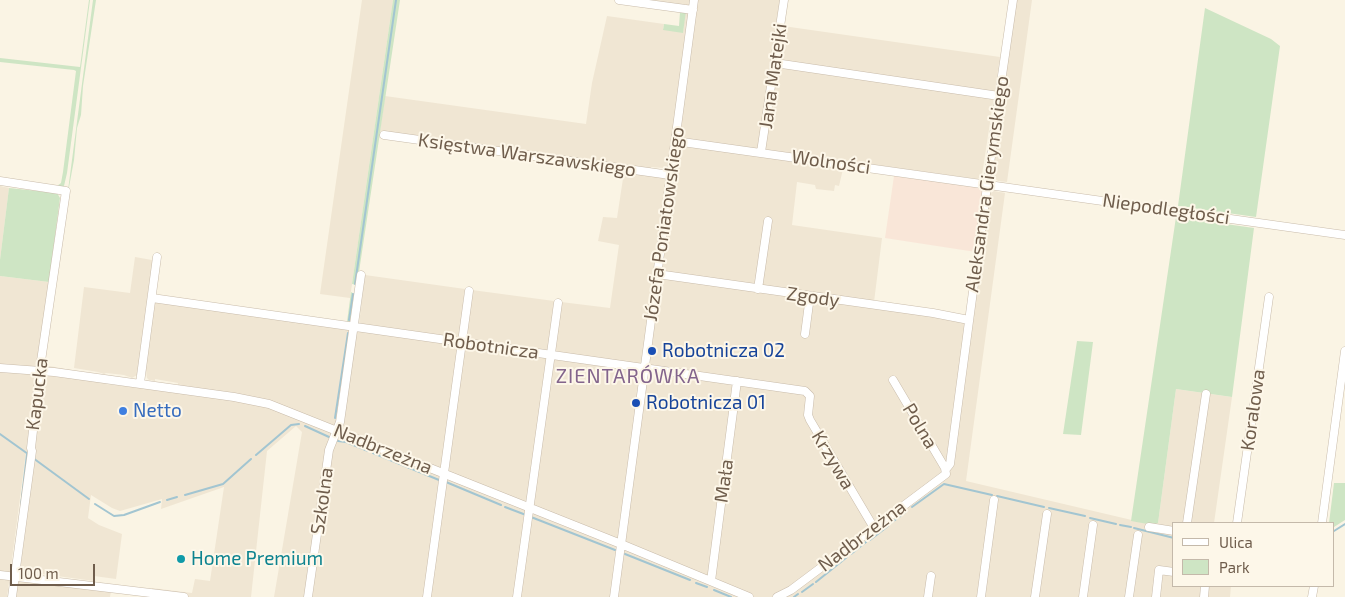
<!DOCTYPE html>
<html>
<head>
<meta charset="utf-8">
<style>
	body { margin:0 }
	#map { position:relative; width:1345px; height:597px; overflow:hidden; background:#faf4e4; font-family:"Exo 2",sans-serif }
	canvas { display:block }
	.legend { position:absolute; left:1172px; top:522px; width:162px; height:65px; box-sizing:border-box; background:#fdf7e9; border:1px solid #c4b9aa; margin:0; padding:6px 9px; list-style:none; font-size:15px; color:#6f5d4c }
	.legend li { display:flex; align-items:center; gap:10px; height:25px }
	.legend b { width:25px; border:1px solid #c4b9aa }
	.scale { position:absolute; left:10px; top:564px; width:85px; height:22px; box-sizing:border-box; border:2px solid #6f5d4c; border-top:0; padding-left:6px; font-size:15px; line-height:18px; white-space:nowrap; color:#6f5d4c; -webkit-text-stroke:4px #fdf7e9; paint-order:stroke }
</style>
</head>
<body>
<div id="map">
<canvas width="1345" height="597"></canvas>
<ul class="legend">
<li><b style="height:6px;background:#fff"></b>Ulica</li>
<li><b style="height:14px;background:#cee5c4"></b>Park</li>
</ul>
<div class="scale">100 m</div>
</div>
<script>
const ctx = document.querySelector('canvas').getContext('2d');
ctx.lineJoin = 'round';
function fillPath(path, color) { ctx.fillStyle = color; ctx.fill(path, 'evenodd'); }
const poly = rows => new Path2D(rows.map(r => 'M' + r).join(''));
function stroke(path, color, width, dash) { ctx.strokeStyle = color; ctx.lineWidth = width; ctx.lineCap = dash ? 'butt' : 'round'; ctx.setLineDash(dash || []); ctx.stroke(path); }
function label(font, color, halo, rows, align = 'center') {
  ctx.font = font + ' "Exo 2",sans-serif'; ctx.lineWidth = 4; ctx.setLineDash([]); ctx.textBaseline = 'middle'; ctx.strokeStyle = halo; ctx.fillStyle = color; for (const [text, x, y, turn = 0] of rows) {
    ctx.save(); ctx.translate(x, y); ctx.rotate((+turn || 0) * Math.PI / 180); ctx.textAlign = isNaN(turn) ? turn : align; if (halo) ctx.strokeText(text, 0, 0); ctx.fillText(text, 0, 0); ctx.restore();
  }
}
fillPath(poly([
	[362,0,393,0,350,298,320,294],
	[637,0,780,0,776,25,1000,57,982,175,978,179,782,152,781,160,843,169,839,186,835,185,834,191,816,189,815,185,797,182,792,225,882,238,874,302,962,315,952,321,971,324,989,194,994,191,1005,193,966,481,1153,525,1158,523,1176,389,1232,397,1214,523,1174,523,1174,586,1231,586,1230,597,274,597,302,432,296,426,267,451,251,597,151,597,152,588,192,593,195,579,210,581,224,487,161,509,162,499,120,511,112,508,91,495,88,518,99,525,122,534,116,579,94,576,94,581,20,571,34,454,26,452,7,597,0,597,0,276,49,282,39,364,108,377,106,384,177,392,178,383,155,379,155,381,149,380,147,378,146,371,138,370,137,375,132,378,124,375,106,373,104,374,98,372,74,368,84,287,130,293,135,257,152,260,155,265,151,292,147,295,359,324,365,275,465,289,459,338,466,339,472,290,554,301,548,351,561,302,610,308,619,245,598,241,603,217,617,218,624,172,379,138,385,96,586,124,592,83,607,16,664,24,663,29,683,32,686,4,682,7],
	[651,167,664,168,664,177,650,175],
	[1015,0,1032,0,1007,182,998,181,991,175],
	[0,186,9,188,0,260],
	[18,580,111,591,110,597,16,597]
]), '#f0e6d3');
fillPath(poly([
	[894,176,985,188,976,252,885,238]
]), '#f9e6d8');
fillPath(poly([
	[89,0,90,0,67,173,64,186,57,186,61,183,63,172,76,71,74,70,0,62,0,58,80,67],
	[93,0,96,0,83,86,81,115,77,128,74,160,67,198],
	[393,0,400,0,357,285,352,284],
	[1205,8,1271,39,1280,46,1256,217,1178,206],
	[686,11,683,33,663,30,664,24,679,26,680,12],
	[9,188,57,193,60,198,49,282,0,276,0,260],
	[1176,217,1254,228,1232,397,1176,389,1158,523,1153,525,1131,521],
	[351,292,356,295,352,321,347,322],
	[1077,341,1093,342,1081,435,1063,434],
	[1334,483,1345,483,1345,520,1334,527,1334,523,1329,523]
]), '#cee5c4');
stroke(poly([
	[355,284,396,0],
	[349,320,353,294],
	[335,418,348,333],
	[305,426,329,437],
	[0,434,28,454],
	[338,441,346,442,368,451],
	[373,453,439,480],
	[256,455,291,425,299,424],
	[33,458,89,499],
	[446,482,501,505],
	[185,495,223,484,251,459],
	[997,496,1044,507],
	[167,500,177,497],
	[95,504,114,516,124,515,160,502],
	[21,505,27,454],
	[505,507,526,515],
	[912,507,944,484,992,495],
	[1049,508,1085,516],
	[531,517,615,550],
	[1090,518,1116,524],
	[891,523,907,511],
	[1120,525,1131,527],
	[1134,528,1174,538],
	[1334,531,1345,524],
	[870,540,888,526],
	[625,554,690,580],
	[851,554,866,542],
	[816,582,847,557],
	[696,583,707,587],
	[714,590,731,597],
	[802,592,813,584],
	[794,597,798,594]
]), '#a2c5d1', 2);
const minor = poly([
	[619,0,693,10],
	[775,63,999,96],
	[384,135,670,175],
	[675,141,1345,235],
	[761,152,784,0],
	[0,181,66,191,41,361,31,448,32,451,12,597],
	[657,274,933,313,969,320],
	[758,289,768,221],
	[152,298,805,391,810,396,808,415,810,420,874,528],
	[805,334,810,296],
	[0,368,54,372,234,397,269,404,621,544,749,597],
	[140,383,157,257],
	[946,469,950,464,999,96,1013,0],
	[1187,523,1206,394],
	[1237,523,1269,297],
	[1322,523,1345,351],
	[1149,527,1174,531],
	[0,575,184,597],
	[711,581,737,381],
	[308,597,329,450,340,422,361,275],
	[427,597,469,291],
	[517,597,558,303],
	[614,597,694,0],
	[777,597,791,590,946,474,945,468,893,380],
	[928,597,931,576],
	[981,597,994,500],
	[1035,597,1047,514],
	[1083,597,1093,525],
	[1129,597,1138,535],
	[1156,597,1159,570,1174,572],
	[1204,597,1205,586],
	[1312,597,1314,586]
]);
stroke(minor, '#c9bcab', 9);
stroke(minor, '#fff', 8);
for (const [x, y, r, color] of [
	[652,351,5,"#1a4fb4"],
	[636,403,5,"#1a4fb4"],
	[123,411,5,"#3f7fe0"],
	[181,559,5,"#0f9aa8"]
]) { const dot = new Path2D(); dot.arc(x, y, r, 0, 2 * Math.PI); ctx.fillStyle = color; ctx.fill(dot); stroke(dot, '#fdf7e9', 2); }
label('19px', '#6f5d4c', '#fdf7e9', [
	["Jana Matejki",773,76,-82],
	["Księstwa Warszawskiego",527,155,8],
	["Wolności",831,162,8],
	["Aleksandra Gierymskiego",987,184,-82],
	["Niepodległości",1166,209,8],
	["Józefa Poniatowskiego",664,224,-82],
	["Zgody",813,297,8],
	["Robotnicza",491,346,8],
	["Kapucka",37,394,-83],
	["Koralowa",1253,410,-82],
	["Polna",920,426,59],
	["Nadbrzeżna",383,449,22],
	["Krzywa",833,460,59],
	["Mała",724,481,-82],
	["Szkolna",322,501,-82],
	["Nadbrzeżna",862,536,-37]
]);
label('19px', '#164399', '#fdf7e9', [
	["Robotnicza 02",662,351],
	["Robotnicza 01",646,403]
], 'left');
label('19px', '#366cbe', '#fdf7e9', [
	["Netto",133,411]
], 'left');
label('19px', '#0d838f', '#fdf7e9', [
	["Home Premium",191,559]
], 'left');
ctx.letterSpacing = '1px';
label('20px', '#83648c', '#fdf7e9', [
	["ZIENTARÓWKA",628,376]
]);
ctx.letterSpacing = '0px';
</script>
</body>
</html>
